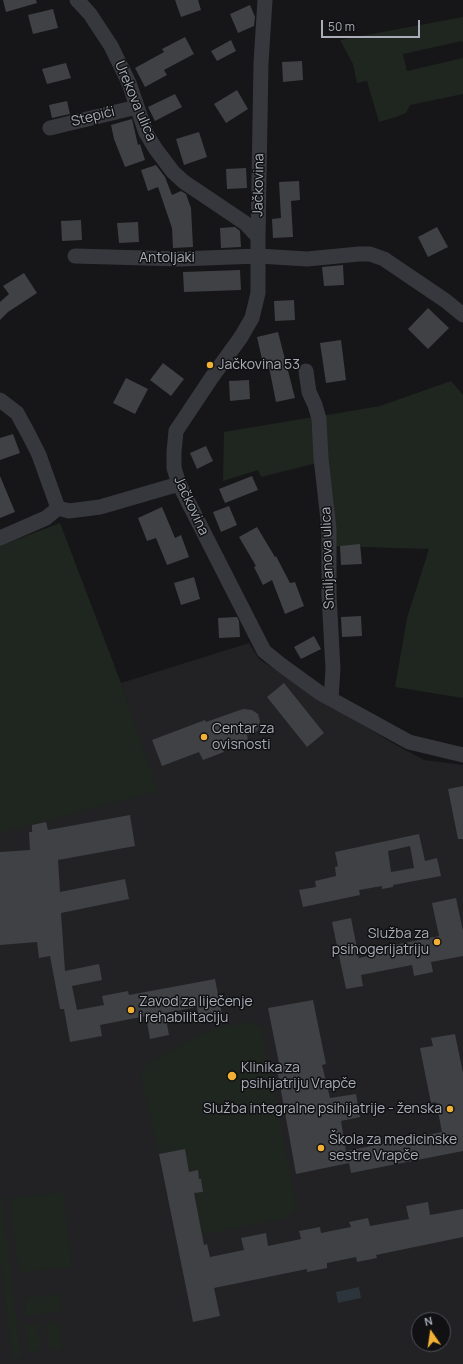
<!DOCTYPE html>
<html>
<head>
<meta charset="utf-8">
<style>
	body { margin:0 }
	#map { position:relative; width:463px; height:1364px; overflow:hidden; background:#161618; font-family:Manrope,sans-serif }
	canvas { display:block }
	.north { position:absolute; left:411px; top:1312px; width:40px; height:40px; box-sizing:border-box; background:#111113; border:1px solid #4d4f55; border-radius:50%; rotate:347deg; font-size:11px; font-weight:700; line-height:16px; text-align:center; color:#a8adb8 }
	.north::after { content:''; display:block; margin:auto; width:14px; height:18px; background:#f2b134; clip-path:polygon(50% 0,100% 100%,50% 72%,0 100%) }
	.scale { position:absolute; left:321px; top:20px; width:99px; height:18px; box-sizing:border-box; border:2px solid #a8adb8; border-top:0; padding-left:5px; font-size:12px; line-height:14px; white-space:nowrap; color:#a8adb8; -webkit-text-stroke:3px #111113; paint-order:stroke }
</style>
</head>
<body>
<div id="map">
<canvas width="463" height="1364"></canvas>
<div class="north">N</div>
<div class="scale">50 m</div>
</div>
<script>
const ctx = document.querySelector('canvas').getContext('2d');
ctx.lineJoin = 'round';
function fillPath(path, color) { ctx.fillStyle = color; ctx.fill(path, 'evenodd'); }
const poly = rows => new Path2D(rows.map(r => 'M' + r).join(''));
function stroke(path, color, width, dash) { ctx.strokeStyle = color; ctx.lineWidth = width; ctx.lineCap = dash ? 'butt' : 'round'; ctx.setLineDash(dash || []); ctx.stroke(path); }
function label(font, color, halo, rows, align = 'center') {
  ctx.font = font + ' Manrope,sans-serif'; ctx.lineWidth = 3; ctx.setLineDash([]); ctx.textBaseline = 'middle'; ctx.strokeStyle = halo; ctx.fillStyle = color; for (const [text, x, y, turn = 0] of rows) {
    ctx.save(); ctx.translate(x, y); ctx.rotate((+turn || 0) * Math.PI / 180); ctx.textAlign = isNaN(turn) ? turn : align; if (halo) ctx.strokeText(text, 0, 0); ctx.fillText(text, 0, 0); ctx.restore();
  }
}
fillPath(poly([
	[249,643,259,659,311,694,396,745,424,760,463,765,463,1364,0,1364,0,832,157,791,121,683],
	[419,1320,443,1320,443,1344,419,1344]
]), '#222225');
fillPath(poly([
	[463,17,463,43,462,41,403,54,407,71,463,58,463,94,410,105,406,113,396,117,379,122,367,81,357,83,353,64,340,40],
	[451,381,463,395,463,698,395,687,407,618,429,549,332,546,321,416,380,406],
	[314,417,317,463,261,477,258,470,223,481,224,432],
	[60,523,121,683,158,791,0,833,0,546],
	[250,1021,261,1028,296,1203,295,1209,287,1218,202,1235,194,1193,203,1192,198,1170,189,1172,185,1149,159,1154,141,1077,143,1069,148,1063,193,1038,213,1029],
	[63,1192,72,1267,19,1273,10,1198],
	[0,1195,2,1195,21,1357,12,1358,0,1257],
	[60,1294,62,1312,26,1316,25,1298],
	[59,1322,62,1348,49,1349,46,1323],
	[38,1324,41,1350,28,1352,25,1325]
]), '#1e261f');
fillPath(poly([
	[359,1287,361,1298,338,1303,336,1292]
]), '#2c353c');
fillPath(poly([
	[3,0,36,0,37,3,6,12],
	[175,0,198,0,201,10,181,17],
	[250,5,255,17,254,26,238,33,230,14],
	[53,9,58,28,33,34,28,15],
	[185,37,194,54,164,70,167,75,145,87,135,68,164,52,162,49],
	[231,40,236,51,217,61,211,51],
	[302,61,303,80,283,82,282,62],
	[66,63,71,78,47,84,42,69],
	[237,90,248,109,226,123,214,104],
	[175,94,182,107,155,121,148,107],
	[67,101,70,114,52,118,49,105],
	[132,119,138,145,140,144,145,160,125,167,114,139,111,125],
	[199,132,207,157,184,165,176,139],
	[156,165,165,177,172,195,181,191,186,194,191,208,193,247,173,248,172,228,158,187,148,191,141,170],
	[246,168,247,188,227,189,226,169],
	[299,181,300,200,291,201,293,237,273,238,272,219,281,218,279,182],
	[81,220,82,240,62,241,61,221],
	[138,222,139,242,119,243,117,223],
	[235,227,240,231,241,247,221,248,220,228],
	[437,227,448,247,428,257,418,237],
	[343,265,344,285,324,286,322,267],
	[240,270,241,290,184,292,183,272],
	[24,273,37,293,8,312,0,320,0,302,9,294,3,286],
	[294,300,295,320,275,321,274,301],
	[428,308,449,328,428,349,408,329],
	[278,332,295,398,276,402,269,367,264,368,257,337],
	[341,340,346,380,326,383,320,343],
	[163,363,184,379,171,396,150,380],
	[126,378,148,389,135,414,113,403],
	[249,380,250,399,230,401,229,381],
	[13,434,20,453,0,460,0,438],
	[206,446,213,461,197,469,190,453],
	[0,476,15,512,0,518],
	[252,476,258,490,225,503,219,489],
	[229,506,237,525,221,532,213,512],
	[162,507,175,538,181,535,189,557,167,565,156,538,147,541,138,518],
	[257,527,275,557,276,556,290,583,295,582,304,606,285,614,272,580,263,585,254,567,256,566,239,537],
	[360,544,362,564,341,565,340,546],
	[194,577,200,599,181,605,174,583],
	[361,616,362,636,342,637,341,617],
	[237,617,239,621,240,637,219,638,218,618],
	[314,636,321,649,301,659,294,647],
	[284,683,324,733,307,747,267,697],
	[243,709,252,710,258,714,260,721,258,729,255,733,247,735,248,739,223,749,224,752,203,760,199,752,162,766,152,740,205,720,206,722],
	[463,786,463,839,458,839,448,789],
	[130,815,135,846,58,860,60,892,125,879,129,899,61,913,65,971,99,964,102,980,72,986,77,1010,104,1005,102,996,128,991,129,995,215,979,222,1014,199,1018,197,1007,165,1013,169,1035,150,1039,146,1016,100,1025,102,1036,70,1042,64,1009,60,1009,50,956,39,958,37,942,0,945,0,852,30,850,29,832,32,832,32,825,46,822,48,830],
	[419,834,425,861,437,858,441,876,393,885,393,887,382,889,382,886,359,890,360,895,303,907,299,890,316,887,315,881,336,876,335,867,338,866,335,852],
	[410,846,414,868,391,872,388,851],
	[456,898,463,931,463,956,431,962,433,972,414,976,412,965,361,975,363,986,346,989,332,922,351,918,359,958,385,952,384,947,439,936,432,903],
	[313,1000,326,1064,322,1065,330,1098,356,1094,360,1117,341,1121,346,1151,442,1132,436,1102,431,1103,420,1048,433,1046,431,1038,455,1034,463,1073,463,1151,351,1173,349,1163,296,1174,278,1074,281,1073,268,1008],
	[185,1149,189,1172,198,1170,199,1179,201,1179,203,1192,194,1193,204,1245,207,1244,210,1257,244,1250,241,1238,266,1233,268,1246,301,1239,299,1231,320,1227,321,1233,351,1227,349,1222,368,1218,370,1226,409,1219,406,1206,428,1202,430,1215,463,1209,463,1237,376,1255,377,1258,357,1262,356,1257,327,1263,327,1268,307,1272,307,1269,214,1288,220,1316,193,1322,159,1154]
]), '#404145');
stroke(poly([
	[77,0,90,14,111,46,129,83,146,133,155,148,173,172,184,182,245,223,258,237],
	[265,0,261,63,258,237,258,293,252,318,241,337,212,377,176,431,174,452,174,468,179,484,264,651,280,664,320,693,409,742,463,755],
	[50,128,137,107],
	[75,256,180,259,258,256,307,259,359,254,370,254,384,259,446,301,463,315],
	[306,371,309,392,315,405,319,419,321,458,329,529,329,595,333,669,331,699],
	[0,400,17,413,29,435,39,455,58,508,69,511,100,507,179,484],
	[0,538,46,518,58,508]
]), '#37383d', 15);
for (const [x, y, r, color] of [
	[210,365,4,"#f2b134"],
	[204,737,4,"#f2b134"],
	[437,942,4,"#f2b134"],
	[131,1010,4,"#f2b134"],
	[232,1076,5,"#f2b134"],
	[450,1109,4,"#f2b134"],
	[321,1148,4,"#f2b134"]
]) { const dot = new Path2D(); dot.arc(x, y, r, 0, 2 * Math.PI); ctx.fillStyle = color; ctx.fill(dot); stroke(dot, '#111113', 1.5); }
label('14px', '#a8adb8', '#111113', [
	["Urekova ulica",135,101,67],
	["Stepići",93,117,-14],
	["Jačkovina",259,185,-89],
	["Antoljaki",167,258],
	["Jačkovina",191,506,65],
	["Smiljanova ulica",328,558,-92]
]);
label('14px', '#a8adb8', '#111113', [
	["Jačkovina 53",218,365],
	["Centar za",212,729],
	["ovisnosti",212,745],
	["Služba za",429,934,"right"],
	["psihogerijatriju",429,950,"right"],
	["Zavod za liječenje",139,1002],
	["i rehabilitaciju",139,1018],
	["Klinika za",241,1068],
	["psihijatriju Vrapče",241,1084],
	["Služba integralne psihijatrije - ženska",442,1109,"right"],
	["Škola za medicinske",329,1140],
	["sestre Vrapče",329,1156]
], 'left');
</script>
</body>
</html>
